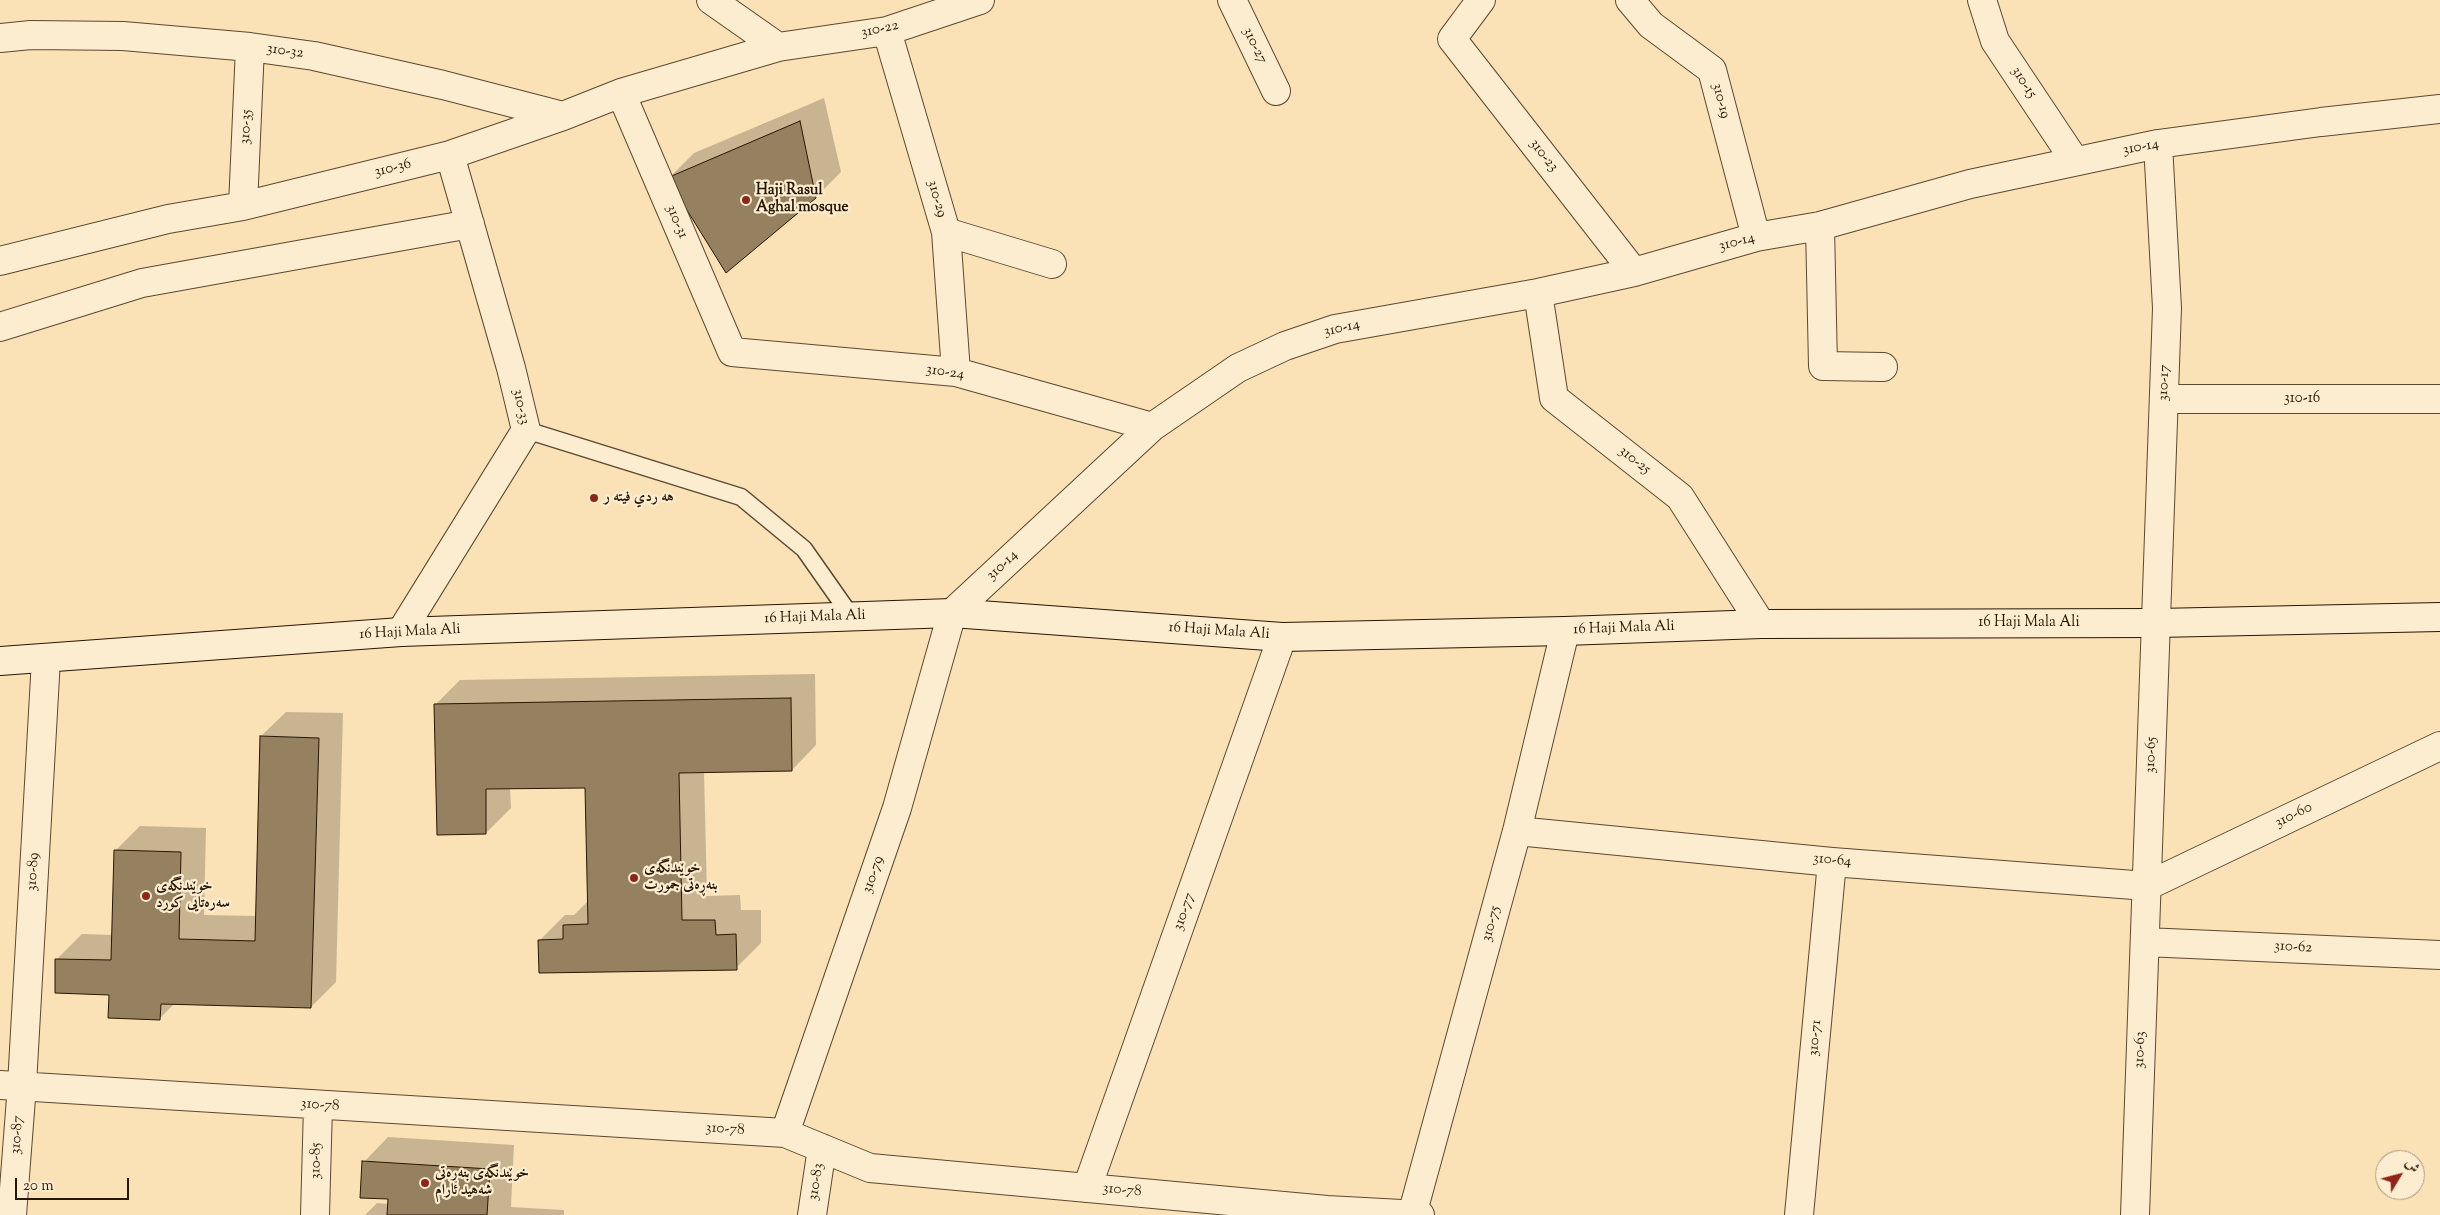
<!DOCTYPE html>
<html>
<head>
<meta charset="utf-8">
<style>
	body { margin:0 }
	#map { position:relative; width:2440px; height:1215px; overflow:hidden; background:#fae2b6; font-family:"Sorts Mill Goudy",Amiri,serif }
	canvas { display:block }
	.north { position:absolute; left:2375px; top:1150px; width:50px; height:50px; box-sizing:border-box; background:#fcecd0; border:1px solid #a7967e; border-radius:50%; rotate:53deg; font-size:14px; font-weight:700; line-height:20px; text-align:center; color:#271602 }
	.north::after { content:''; display:block; margin:auto; width:18px; height:22px; background:#8f2418; clip-path:polygon(50% 0,100% 100%,50% 72%,0 100%) }
	.scale { position:absolute; left:15px; top:1178px; width:114px; height:22px; box-sizing:border-box; border:2px solid #271602; border-top:0; padding-left:6px; font-size:15px; line-height:18px; white-space:nowrap; color:#271602; -webkit-text-stroke:4px #fcecd0; paint-order:stroke }
</style>
</head>
<body>
<div id="map">
<canvas width="2440" height="1215"></canvas>
<div class="north">ش</div>
<div class="scale">20 m</div>
</div>
<script>
const ctx = document.querySelector('canvas').getContext('2d');
ctx.lineJoin = 'round';
function fillPath(path, color) { ctx.fillStyle = color; ctx.fill(path, 'evenodd'); }
const poly = rows => new Path2D(rows.map(r => 'M' + r).join(''));
function stroke(path, color, width, dash) { ctx.strokeStyle = color; ctx.lineWidth = width; ctx.lineCap = dash ? 'butt' : 'round'; ctx.setLineDash(dash || []); ctx.stroke(path); }
function label(font, color, halo, rows, align = 'center') {
  ctx.font = font + ' "Sorts Mill Goudy",Amiri,serif'; ctx.lineWidth = 4.5; ctx.setLineDash([]); ctx.textBaseline = 'middle'; ctx.strokeStyle = halo; ctx.fillStyle = color; for (const [text, x, y, turn = 0] of rows) {
    ctx.save(); ctx.translate(x, y); ctx.rotate((+turn || 0) * Math.PI / 180); ctx.textAlign = isNaN(turn) ? turn : align; if (halo) ctx.strokeText(text, 0, 0); ctx.fillText(text, 0, 0); ctx.restore();
  }
}
fillPath(poly([
	[824,98,841,172,816,197,669,178,694,153],
	[815,674,816,745,792,770,704,771,707,896,740,895,741,910,761,910,761,943,736,968,540,940,565,915,574,915,589,900,586,786,510,788,511,808,486,833,435,705,460,680],
	[286,712,343,713,336,982,311,1007,175,1003,160,1018,110,994,57,959,82,934,113,935,115,851,140,826,206,828,204,915,257,916,261,736],
	[388,1137,514,1145,511,1207,564,1210,564,1215,365,1215,377,1203,389,1204,389,1198,364,1162]
]), '#0003');
const building = poly([
	[800,121,816,198,726,273,667,178,800,121],
	[791,698,792,771,679,773,682,920,715,920,716,935,736,934,737,970,539,973,538,940,563,939,563,925,588,924,585,788,486,789,486,834,437,835,434,704,791,698],
	[260,736,319,738,311,1008,161,1004,160,1020,108,1018,109,995,55,993,55,959,111,960,114,850,181,852,179,939,255,941,260,736],
	[362,1161,490,1169,487,1215,387,1215,388,1199,360,1198,362,1161]
]);
fillPath(building, '#958060');
stroke(building, '#271602', 1);
const lane = poly([
	[526,430,741,497,804,549,851,616]
]);
const street = poly([
	[711,0,778,47],
	[1232,0,1276,91],
	[1481,0,1452,39,1634,272],
	[1630,0,1651,25,1712,70,1756,237],
	[1982,0,1995,41,2075,161],
	[887,31,946,232,956,372],
	[0,38,31,35,123,36,250,47,314,56,443,85,563,116],
	[621,93,732,352,956,372,1152,427],
	[243,206,250,47],
	[1820,226,1823,366,1883,367],
	[946,232,1052,264],
	[0,261,168,219,243,206,450,155,563,116,621,93,778,47,887,31,980,0],
	[1538,293,1554,398,1680,497,1761,624],
	[0,327,142,283,470,224],
	[2164,399,2440,399],
	[401,632,526,430,511,368,450,155],
	[1517,831,1832,862,2147,886],
	[2147,886,2440,746],
	[2145,942,2440,955],
	[0,1085,785,1133,870,1168,1327,1210,1420,1215],
	[785,1133,897,808,952,613,1152,427,1238,368,1285,346,1335,329,1538,293,1634,272,1756,237,1820,226,1970,184,2158,144,2321,122,2440,109],
	[1087,1188,1282,637],
	[12,1215,22,1085,46,659],
	[315,1215,318,1106],
	[812,1215,822,1148],
	[1412,1215,1517,831,1565,631],
	[1799,1215,1832,862],
	[2135,1215,2167,308,2158,144]
]);
const secondary = poly([
	[0,661,401,632,952,613,1282,637,1565,631,1761,624,2157,623,2440,617]
]);
stroke(lane, '#5c492f', 19);
stroke(street, '#5c492f', 30);
stroke(secondary, '#271602', 30);
stroke(lane, '#fcecd0', 16);
stroke(street, '#fcecd0', 28);
stroke(secondary, '#fcecd0', 28);
for (const [x, y, r, color] of [
	[746,200,5,"#8f2418"],
	[594,498,5,"#8f2418"],
	[634,878,5,"#8f2418"],
	[146,896,5,"#8f2418"],
	[425,1183,5,"#8f2418"]
]) { const dot = new Path2D(); dot.arc(x, y, r, 0, 2 * Math.PI); ctx.fillStyle = color; ctx.fill(dot); stroke(dot, '#fcecd0', 2); }
label('15px', '#271602', '#fcecd0', [
	["310-22",880,30,-12],
	["310-27",1254,46,64],
	["310-32",285,52,8],
	["310-15",2023,83,57],
	["310-19",1720,101,75],
	["310-35",247,127,-87],
	["310-14",2141,148,-11],
	["310-23",1543,156,52],
	["310-36",393,169,-14],
	["310-29",936,199,74],
	["310-31",676,222,67],
	["310-14",1737,243,-15],
	["310-14",1342,329,-13],
	["310-24",945,373,8],
	["310-17",2165,383,-88],
	["310-16",2302,399],
	["310-33",520,407,78],
	["310-25",1634,461,38],
	["310-14",1003,566,-43],
	["16 Haji Mala Ali",815,618,-2],
	["16 Haji Mala Ali",2029,623],
	["16 Haji Mala Ali",1624,629,-2],
	["16 Haji Mala Ali",1219,632,4],
	["16 Haji Mala Ali",410,633,-3],
	["310-65",2152,755,-88],
	["310-60",2294,816,-26],
	["310-64",1832,861,5],
	["310-89",34,872,-87],
	["310-79",874,875,-71],
	["310-77",1185,912,-71],
	["310-75",1492,924,-75],
	["310-62",2293,948,3],
	["310-71",1816,1038,-85],
	["310-63",2141,1050,-88],
	["310-78",320,1106,4],
	["310-78",725,1130,3],
	["310-87",18,1135,-86],
	["310-85",317,1161,-89],
	["310-83",817,1182,-81],
	["310-78",1122,1191,5]
]);
label('bold 15px', '#271602', '#fcecd0', [
	["Haji Rasul",756,191],
	["Aghal mosque",756,208],
	["هه ردي فيته ر",604,498],
	["خوێندنگەی",644,869],
	["بنەڕەتی جمورت",644,886],
	["خوێندنگەی",156,887],
	["سەرەتایی کورد",156,904],
	["خوێندنگەی بنەڕەتی",435,1174],
	["شەهید ئارام",435,1191]
], 'left');
</script>
</body>
</html>
